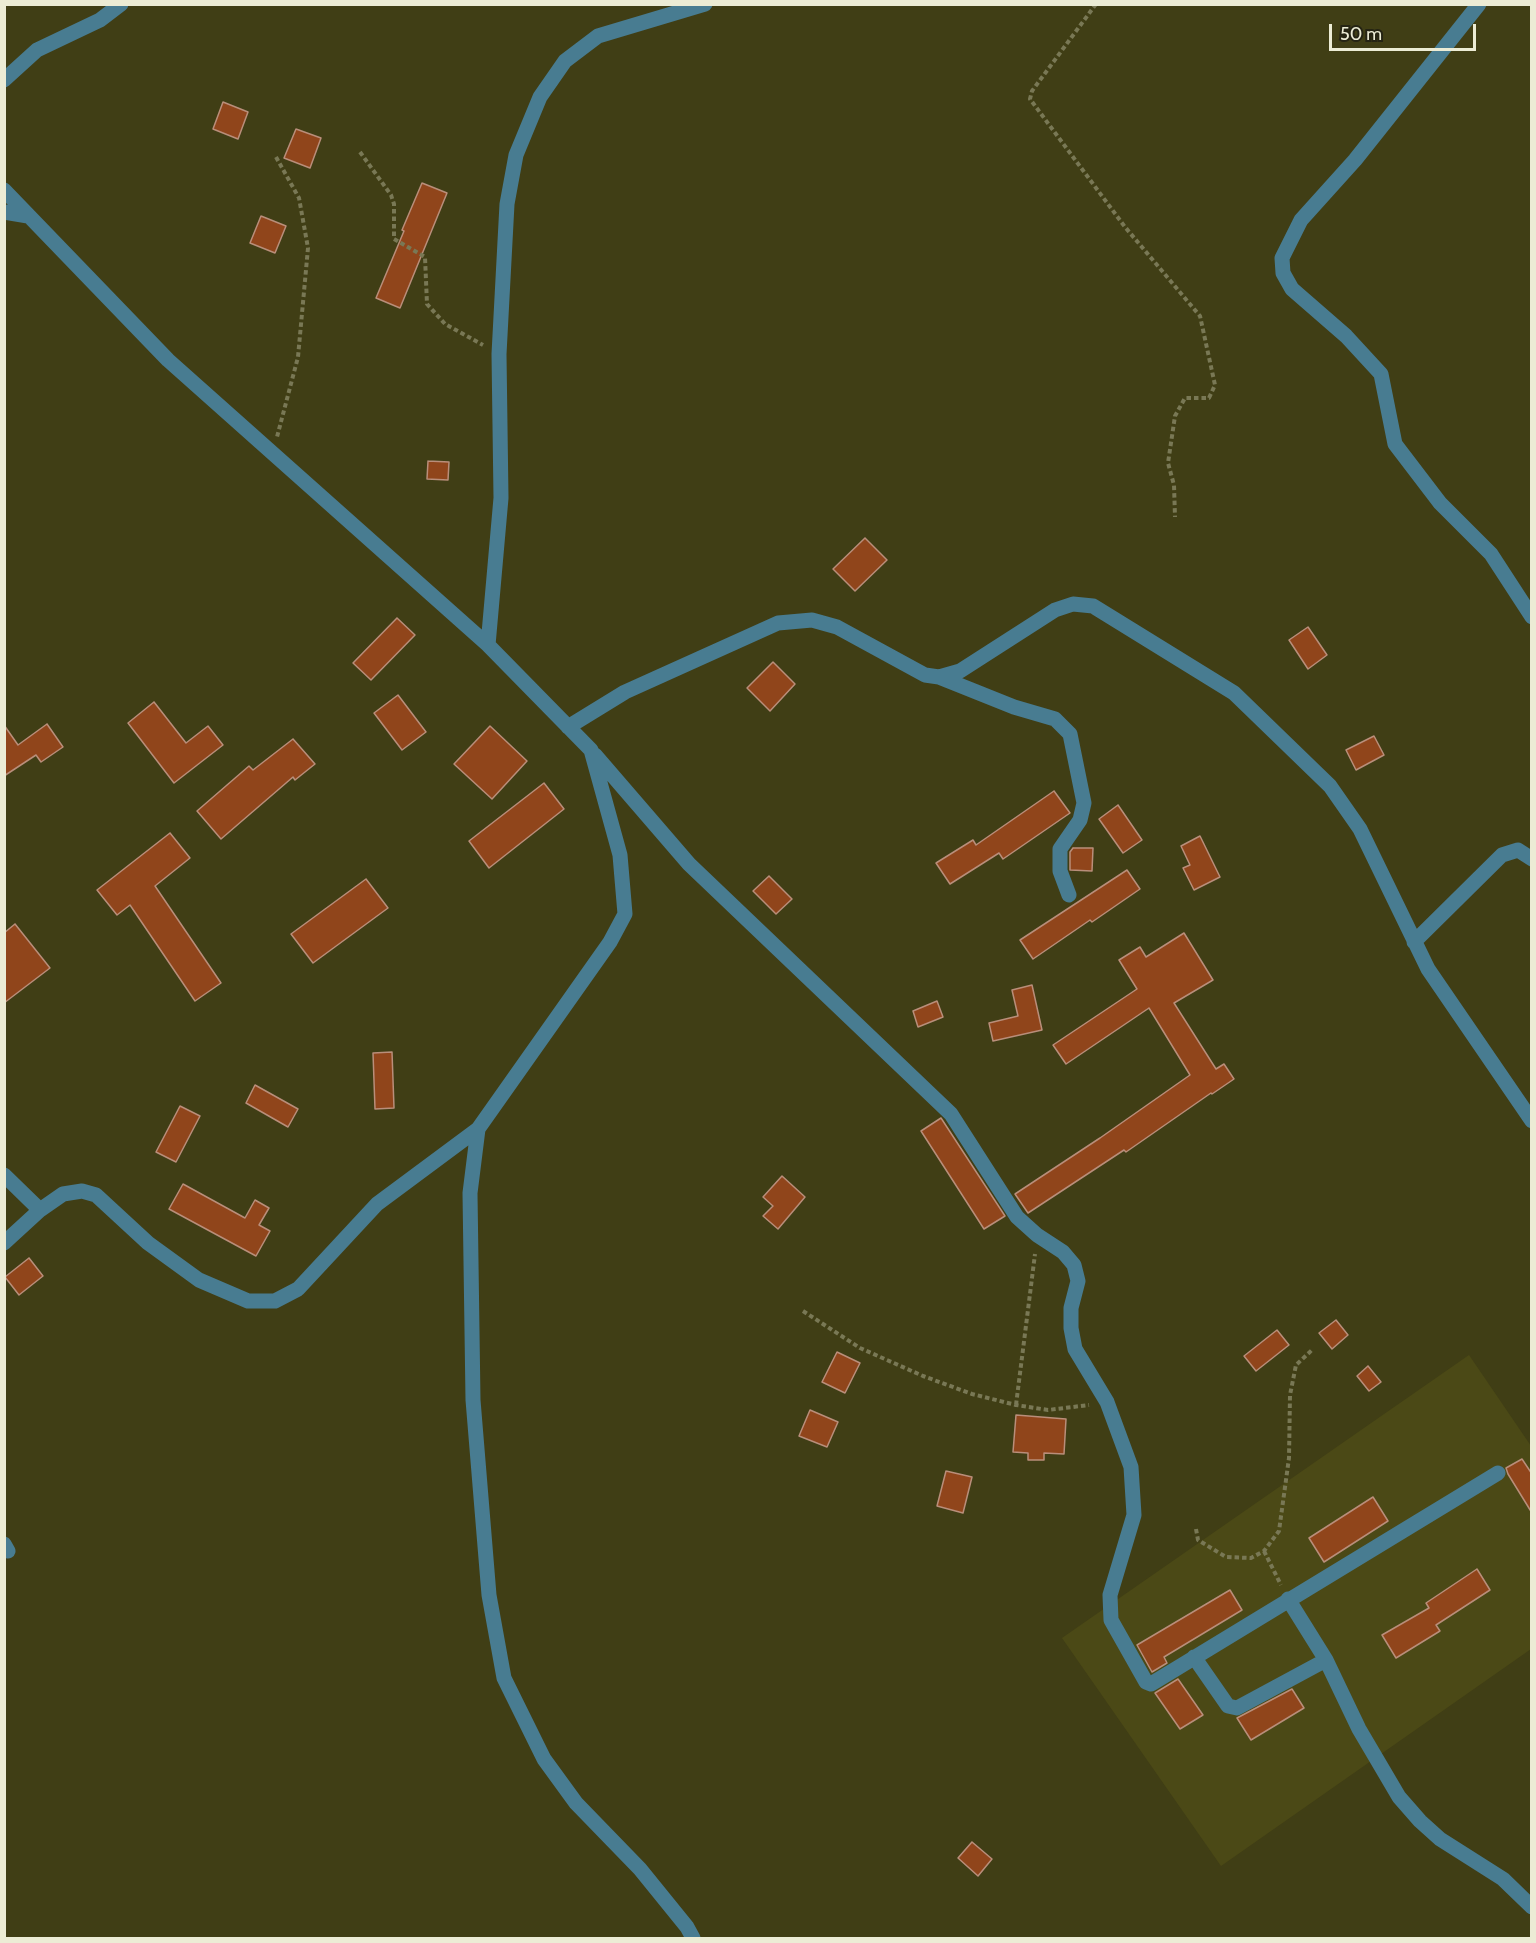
<!DOCTYPE html>
<html>
<head>
<meta charset="utf-8">
<style>
	body { margin:0 }
	#map { position:relative; width:1536px; height:1943px; overflow:hidden; background:#403e15; font-family:Cabin,sans-serif }
	canvas { display:block }
	.frame { position:absolute; inset:0; border:6px solid #ececd5; pointer-events:none }
	.scale { position:absolute; left:1329px; top:24px; width:147px; height:27px; box-sizing:border-box; border:3px solid #ececd5; border-top:0; padding-left:8px; font-size:18px; line-height:21px; white-space:nowrap; color:#ececd5; -webkit-text-stroke:4px #252413; paint-order:stroke }
</style>
</head>
<body>
<div id="map">
<canvas width="1536" height="1943"></canvas>
<div class="frame"></div>
<div class="scale">50 m</div>
</div>
<script>
const ctx = document.querySelector('canvas').getContext('2d');
ctx.lineJoin = 'round';
function fillPath(path, color) { ctx.fillStyle = color; ctx.fill(path, 'evenodd'); }
const poly = rows => new Path2D(rows.map(r => 'M' + r).join(''));
function stroke(path, color, width, dash) { ctx.strokeStyle = color; ctx.lineWidth = width; ctx.lineCap = dash ? 'butt' : 'round'; ctx.setLineDash(dash || []); ctx.stroke(path); }
fillPath(poly([
	[1469,1355,1531,1446,1531,1649,1221,1866,1062,1638]
]), '#4b4916');
const building = poly([
	[223,102,248,112,238,139,213,129,223,102],
	[296,129,321,138,310,168,284,158,296,129],
	[422,183,447,193,400,308,376,298,404,231,402,230,422,183],
	[261,216,286,226,275,253,250,243,261,216],
	[428,461,449,462,448,480,427,479,428,461],
	[865,538,887,560,855,591,833,569,865,538],
	[397,618,415,635,371,680,353,663,397,618],
	[1308,627,1327,655,1308,669,1289,640,1308,627],
	[773,662,795,684,770,711,747,688,773,662],
	[398,695,426,732,402,750,374,713,398,695],
	[154,702,186,743,208,726,223,745,174,783,128,723,154,702],
	[47,724,63,747,41,762,36,755,4,776,4,725,18,745,47,724],
	[490,726,527,761,492,799,454,764,490,726],
	[1374,736,1384,755,1356,770,1346,750,1374,736],
	[293,739,315,764,295,780,293,777,221,839,197,811,249,766,253,770,293,739],
	[544,783,564,809,489,868,469,841,544,783],
	[1054,791,1070,813,1003,859,999,853,950,884,936,863,973,840,976,845,1054,791],
	[1118,805,1142,840,1123,853,1099,819,1118,805],
	[170,833,190,858,155,886,221,983,195,1001,130,905,117,915,97,890,170,833],
	[1200,836,1220,877,1194,890,1183,868,1190,865,1181,846,1200,836],
	[1073,848,1093,848,1092,871,1070,870,1070,852,1073,848],
	[1127,870,1140,889,1092,922,1090,920,1033,959,1020,940,1127,870],
	[769,876,792,899,776,914,753,891,769,876],
	[366,879,388,908,313,963,291,934,366,879],
	[15,924,50,968,4,1003,4,933,15,924],
	[1184,933,1213,980,1174,1003,1216,1069,1224,1064,1234,1079,1212,1094,1211,1093,1126,1152,1124,1150,1028,1213,1015,1194,1100,1138,1190,1075,1149,1008,1066,1064,1053,1045,1137,989,1119,960,1140,947,1146,957,1184,933],
	[1032,985,1042,1030,993,1041,989,1023,1018,1016,1012,990,1032,985],
	[937,1001,943,1017,918,1027,913,1011,937,1001],
	[392,1052,394,1108,375,1109,373,1053,392,1052],
	[255,1085,298,1109,288,1127,246,1103,255,1085],
	[180,1106,200,1116,176,1162,156,1152,180,1106],
	[941,1118,1005,1216,984,1229,921,1131,941,1118],
	[782,1176,805,1197,778,1229,763,1216,773,1206,763,1197,782,1176],
	[183,1184,245,1218,255,1200,269,1208,259,1225,270,1231,256,1256,169,1209,183,1184],
	[29,1258,43,1276,19,1295,5,1277,29,1258],
	[1336,1320,1348,1335,1332,1349,1319,1333,1336,1320],
	[1277,1330,1289,1345,1256,1371,1244,1356,1277,1330],
	[837,1352,860,1363,845,1393,822,1382,837,1352],
	[1368,1366,1381,1382,1369,1391,1357,1376,1368,1366],
	[810,1410,838,1422,827,1447,799,1436,810,1410],
	[1016,1415,1066,1419,1064,1454,1044,1453,1044,1460,1028,1460,1028,1453,1013,1452,1016,1415],
	[1522,1459,1532,1474,1532,1513,1508,1474,1506,1468,1522,1459],
	[946,1471,972,1477,963,1513,937,1506,946,1471],
	[1373,1497,1388,1521,1324,1562,1309,1538,1373,1497],
	[1477,1569,1490,1590,1436,1625,1440,1631,1396,1658,1382,1635,1429,1608,1426,1603,1477,1569],
	[1230,1590,1242,1610,1164,1657,1167,1663,1152,1672,1137,1645,1230,1590],
	[1178,1679,1203,1715,1180,1729,1155,1693,1178,1679],
	[1292,1689,1304,1708,1251,1740,1237,1718,1292,1689],
	[972,1842,992,1859,978,1876,958,1858,972,1842]
]);
fillPath(building, '#90451b');
stroke(building, '#b98e7a', 1.5);
stroke(poly([
	[1096,4,1032,91,1030,99,1125,227,1200,316,1215,385,1209,398,1185,398,1175,416,1168,463,1174,485,1175,517],
	[360,152,391,195,394,204,394,239,425,257,427,304,445,324,483,345],
	[276,157,299,198,308,248,298,357,277,437],
	[803,1311,860,1348,923,1376,972,1394,1016,1405,1048,1410,1089,1405],
	[1016,1405,1035,1254],
	[1196,1529,1198,1540,1226,1557,1251,1558,1264,1551,1279,1531,1289,1458,1290,1395,1296,1365,1313,1349],
	[1264,1551,1281,1585]
]), '#797855', 4, [4.5, 3]);
stroke(poly([
	[1479,4,1355,160,1301,220,1282,258,1283,273,1292,289,1346,336,1381,374,1395,444,1440,503,1491,554,1532,617],
	[4,80,37,50,100,20,121,4],
	[4,190,168,360,488,645,591,750,620,855,625,914,610,942,478,1129,470,1193,473,1400,489,1595,504,1678,544,1759,576,1803,640,1869,687,1927,693,1938],
	[4,212,28,216],
	[488,645,501,498,499,354,507,204,516,155,540,97,565,61,598,36,705,4],
	[939,677,1014,707,1055,719,1070,734,1084,803,1080,820,1060,849,1060,871,1069,895],
	[568,727,625,692,778,623,812,620,837,627,925,675,939,677,960,671,1055,610,1073,604,1093,606,1234,693,1330,786,1360,829,1428,969,1532,1121],
	[595,755,689,864,951,1114,1017,1217,1037,1235,1063,1252,1074,1265,1078,1281,1071,1308,1071,1328,1075,1349,1107,1402,1131,1467,1134,1515,1110,1595,1111,1620,1146,1682,1151,1684,1498,1473],
	[1414,942,1502,855,1518,850,1532,859],
	[4,1175,40,1210],
	[4,1243,40,1210,63,1194,82,1191,96,1195,148,1243,199,1280,248,1301,275,1301,298,1289,377,1204,478,1129],
	[4,1544,8,1551],
	[1288,1599,1326,1660,1359,1729,1399,1797,1420,1821,1440,1839,1503,1879,1532,1907],
	[1194,1657,1228,1706,1237,1708,1326,1660]
]), '#487c91', 15);
</script>
</body>
</html>
